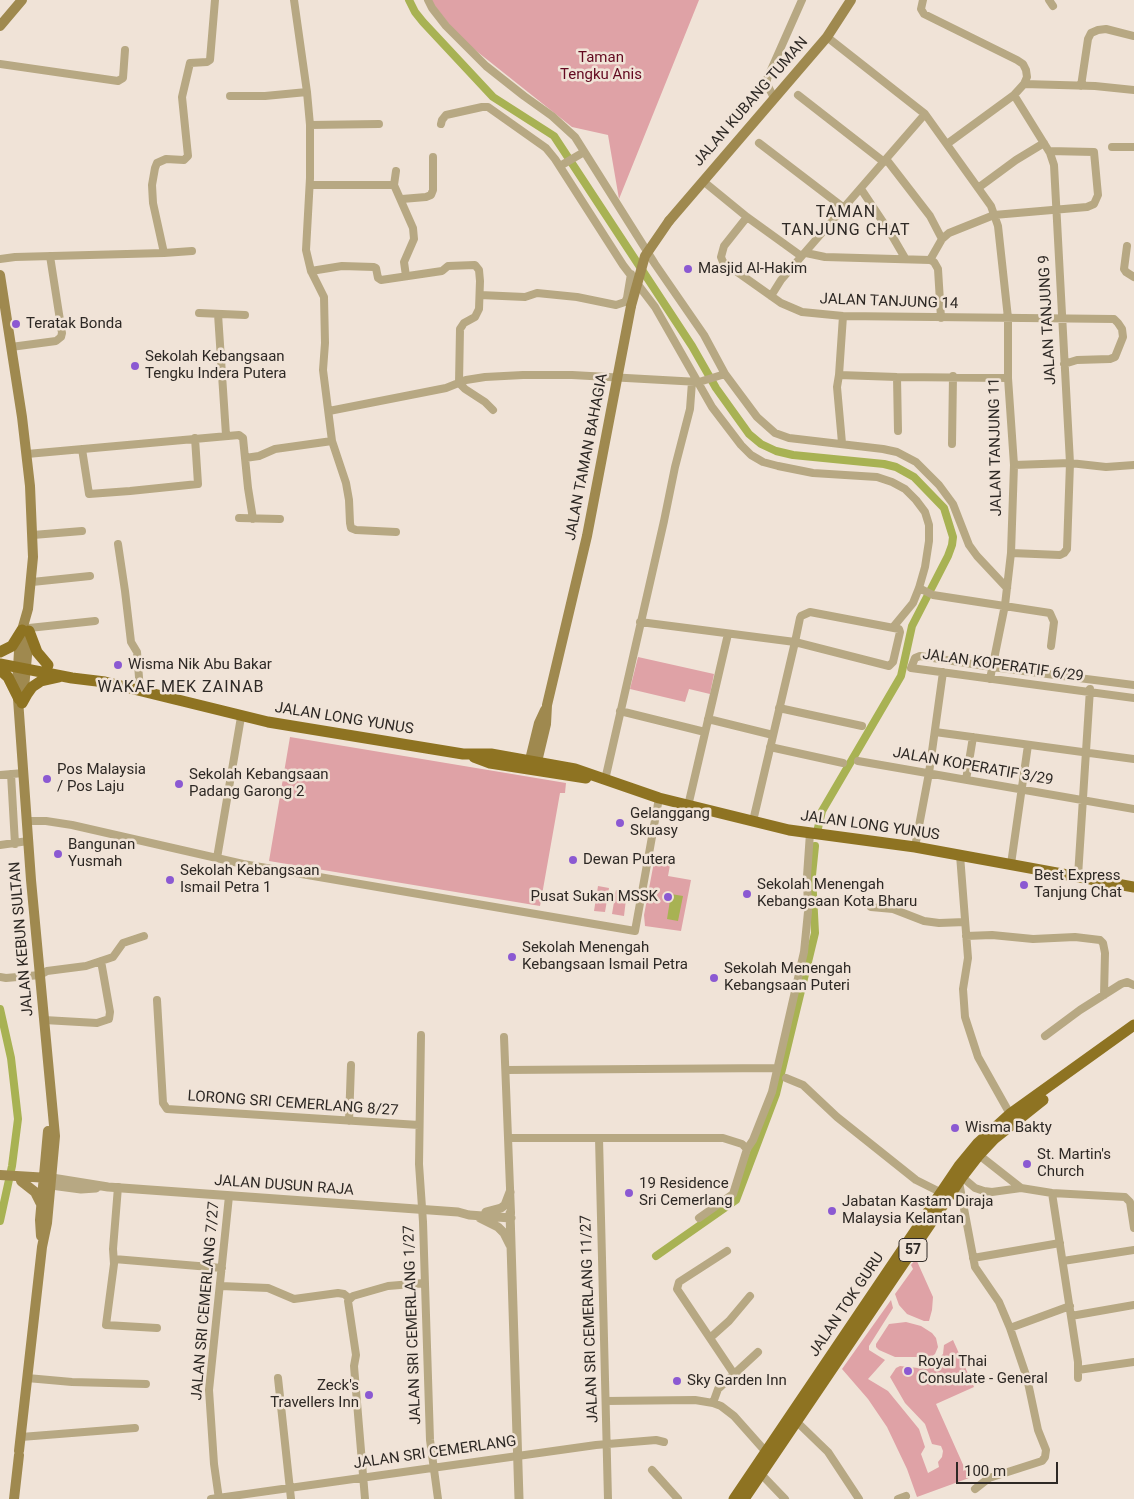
<!DOCTYPE html>
<html>
<head>
<meta charset="utf-8">
<style>
	body { margin:0 }
	#map { position:relative; width:1134px; height:1499px; overflow:hidden; background:#f0e3d7; font-family:Roboto,sans-serif }
	canvas { display:block }
	.scale { position:absolute; left:956px; top:1462px; width:102px; height:22px; box-sizing:border-box; border:2px solid #2e2925; border-top:0; padding-left:6px; font-size:15px; line-height:18px; white-space:nowrap; color:#2e2925; -webkit-text-stroke:4px #f0e3d7; paint-order:stroke }
</style>
</head>
<body>
<div id="map">
<canvas width="1134" height="1499"></canvas>
<div class="scale">100 m</div>
</div>
<script>
const ctx = document.querySelector('canvas').getContext('2d');
ctx.lineJoin = 'round';
function fillPath(path, color) { ctx.fillStyle = color; ctx.fill(path, 'evenodd'); }
const poly = rows => new Path2D(rows.map(r => 'M' + r).join(''));
function stroke(path, color, width, dash) { ctx.strokeStyle = color; ctx.lineWidth = width; ctx.lineCap = dash ? 'butt' : 'round'; ctx.setLineDash(dash || []); ctx.stroke(path); }
function label(font, color, halo, rows, align = 'center') {
  ctx.font = font + ' Roboto,sans-serif'; ctx.lineWidth = 5; ctx.setLineDash([]); ctx.textBaseline = 'middle'; ctx.strokeStyle = halo; ctx.fillStyle = color; for (const [text, x, y, turn = 0] of rows) {
    ctx.save(); ctx.translate(x, y); ctx.rotate((+turn || 0) * Math.PI / 180); ctx.textAlign = isNaN(turn) ? turn : align; if (halo) ctx.strokeText(text, 0, 0); ctx.fillText(text, 0, 0); ctx.restore();
  }
}
fillPath(poly([
	[430,0,699,0,619,199,608,135,572,127,460,38],
	[638,657,714,674,710,694,689,689,685,702,630,689],
	[290,737,566,783,565,793,560,793,540,906,269,861],
	[654,862,670,865,668,876,691,880,681,931,645,926,644,915],
	[598,886,609,888,605,912,594,911],
	[616,890,627,891,624,916,612,914],
	[916,1259,933,1297,932,1310,929,1321,924,1321,907,1314,899,1305,895,1294,913,1269,911,1265],
	[891,1300,893,1308,869,1346,869,1350,885,1360,868,1379,888,1391,919,1429,925,1447,921,1454,928,1473,939,1467,938,1462,942,1457,943,1451,941,1446,932,1444,925,1424,905,1403,890,1377,896,1368,900,1366,927,1369,930,1368,943,1354,944,1345,953,1340,974,1387,936,1404,969,1478,917,1497,907,1469,887,1427,868,1399,842,1369],
	[906,1322,921,1326,932,1333,936,1338,938,1347,935,1354,931,1357,895,1357,879,1350,876,1347,876,1344,889,1324]
]), '#dfa2a6');
fillPath(poly([
	[671,894,683,896,678,921,667,919]
]), '#a8b253');
stroke(poly([
	[409,0,415,12,423,22,493,97,554,136,692,346,716,388,749,434,761,444,776,451,793,455,884,464,896,467,914,477,944,508,953,537,952,545,948,556,912,626,901,676,822,811,818,828],
	[0,1009,11,1058,18,1119,12,1166,0,1221],
	[656,1256,736,1200,776,1094,815,933,812,875,815,846]
]), '#a8b253', 8);
stroke(poly([
	[294,0,307,92,310,125,310,178,306,250,311,271,324,297,325,343,323,370,332,441,346,483,349,500,350,523,351,528,356,530,396,532],
	[428,0,432,8,446,26,486,66,524,96,552,116,575,137,655,264,704,335,725,374,757,417,775,433,789,438,883,449,897,452,916,462,939,485,953,504,969,545,977,556,1007,588],
	[923,0,921,9,924,14,1017,60,1023,64,1026,70,1027,77,1024,84,1014,95,947,144],
	[1049,0,1053,6],
	[827,37,925,114,991,206,998,226,1008,318,1008,378,1014,465,1011,553,1005,605,990,679],
	[0,64,118,81,123,78,125,50],
	[1024,84,1095,86,1134,90],
	[1081,86,1088,39,1091,33,1098,30,1106,29,1134,36],
	[798,95,884,162],
	[230,96,265,96,307,92],
	[774,98,767,84,767,79,802,0],
	[441,124,442,120,446,115,482,107,488,107,546,148,555,159,623,265,655,307,712,407,741,445,751,455,763,462,778,466,813,473,877,477,892,482,905,489,916,500,925,512,929,525,929,541,925,567,919,588,913,603,894,626],
	[310,125,379,124],
	[759,143,844,208],
	[1112,147,1134,147],
	[886,159,930,216,942,239],
	[560,166,584,152],
	[396,171,394,185,413,228,414,239,404,262,406,276],
	[703,181,747,217,801,256],
	[310,185,394,185],
	[978,188,1016,160,1044,143],
	[861,189,891,234,905,258],
	[402,199,426,197,431,195,433,190,433,157],
	[747,217,724,246,721,257,723,262,781,303,802,312,843,316,1114,319,1118,323,1122,329,1123,337,1115,357,1110,359,1077,360,1064,364],
	[1127,246,1124,269,1126,272,1134,277],
	[164,253,153,203,152,185,155,168,157,163,166,159,184,160,188,156,182,97,190,63,207,62,210,60,215,0],
	[803,254,806,253,825,257,930,260],
	[0,259,15,257,164,253,192,251],
	[930,260,942,239,949,233,994,215,1087,207,1094,204,1098,195,1094,152,1049,151],
	[930,260,934,262,938,269,941,318],
	[311,271,342,266,374,267,376,268,378,278,381,280,442,271,448,266,475,265,479,270,480,281,479,309,475,317,464,323,460,329,459,383,465,389,485,402,493,410],
	[480,295,525,297,537,293,577,297,616,305,625,302,627,298,631,274],
	[771,296,781,280,925,114],
	[199,313,245,315],
	[218,314,226,435],
	[11,347,56,341,61,337,62,333,50,256],
	[839,375,897,377,1008,378],
	[897,377,898,431],
	[329,411,446,388,466,380,485,377,523,375,572,375,699,382,725,374],
	[842,443,837,387,839,375,843,316],
	[952,444,953,376],
	[82,449,89,494,130,491,198,484,195,438],
	[27,454,239,435,243,438,248,488,253,519],
	[245,458,259,456,275,449,332,441],
	[1014,465,1070,463,1106,467,1134,465],
	[239,518,280,519],
	[33,535,82,531],
	[118,544,125,591,131,642,137,652,140,690],
	[1011,553,1060,555,1064,553,1067,549,1070,463,1054,165,1050,153,1014,95],
	[32,582,90,576],
	[919,588,933,595,1050,613,1054,622,1051,646],
	[640,622,795,642,889,666,893,662,900,632,899,629,810,612,801,616,800,618,795,642,753,821],
	[29,628,95,621],
	[1134,685,992,667,920,656,915,658,911,668,1134,698],
	[779,708,862,726],
	[620,711,705,732],
	[708,719,773,735],
	[935,732,1134,759],
	[770,747,843,763],
	[858,761,1134,809],
	[11,774,15,844],
	[0,775,24,773],
	[605,780,664,521,675,467,690,409,692,382],
	[966,780,973,737],
	[688,806,728,634],
	[27,821,46,821,72,825,243,864,635,931,659,798],
	[0,845,28,841],
	[915,847,929,773,943,672],
	[960,855,968,958,963,989,965,1017,978,1057,1010,1114],
	[217,858,241,717],
	[1011,864,1028,745],
	[1078,876,1090,689],
	[871,907,893,909,924,921,939,923,965,922],
	[966,936,992,935,1033,939,1075,937,1100,940,1103,943,1105,953,1104,995],
	[0,977,6,978,40,975,47,971,86,966,113,957,123,943,144,936],
	[157,1000,163,1103,167,1109,419,1125],
	[44,1020,97,1023,109,1019,110,1012,101,961],
	[421,1035,419,1164,423,1222,430,1440,438,1499],
	[1045,1036,1080,1010,1121,984,1127,982,1134,985],
	[504,1037,511,1213],
	[506,1070,776,1068],
	[786,1078,803,1085,837,1117,916,1180,942,1193],
	[349,1121,351,1065],
	[508,1138,723,1138,742,1144,747,1149],
	[599,1138,608,1499],
	[979,1155,1021,1188,1052,1193,1125,1197,1130,1202,1134,1228],
	[962,1177,975,1188,984,1191,992,1192,1021,1188],
	[959,1182,975,1267,999,1302,1010,1328,1027,1378,1038,1430,1046,1450,1045,1457,1042,1461,989,1478,975,1489],
	[118,1187,113,1249,114,1264,106,1325,157,1328],
	[1052,1193,1078,1362,1078,1378],
	[699,1218,733,1194,747,1149,753,1140,772,1092,804,952,808,912,807,876,810,833],
	[727,1251,679,1282,677,1289,734,1374],
	[973,1258,1060,1243],
	[114,1259,222,1268],
	[1063,1261,1134,1250],
	[221,1286,268,1288,294,1299,338,1293,344,1294,349,1298],
	[1071,1316,1134,1305],
	[1010,1328,1070,1306],
	[710,1338,729,1321,750,1296],
	[1078,1370,1134,1362],
	[27,1378,72,1382,146,1384],
	[278,1378,291,1499],
	[606,1401,695,1400,713,1403,721,1406,734,1416,766,1452],
	[713,1403,718,1389,758,1352],
	[797,1422,828,1452,859,1499],
	[21,1437,135,1428],
	[652,1470,678,1499],
	[761,1474,785,1499],
	[211,1499,596,1445,656,1440,664,1442],
	[219,1499,214,1464,209,1390,229,1196],
	[365,1499,354,1366,356,1355,348,1301,353,1296,388,1286,424,1283],
	[898,1499,906,1496]
]), '#b7a883', 8);
stroke(poly([
	[52,1178,108,1187,458,1212,469,1215,511,1218],
	[51,1185,81,1189,96,1188],
	[486,1212,501,1208,505,1205,510,1192],
	[510,1213,519,1499],
	[480,1218,498,1227,504,1233,510,1245]
]), '#b7a883', 9);
stroke(poly([
	[0,26,22,0],
	[669,221,827,37,851,0],
	[0,275,22,417,30,486,33,557,28,609,22,630,19,651,17,685,31,880,55,1136,47,1223,42,1247,19,1451],
	[23,699,29,634],
	[528,768,539,723,545,710],
	[535,770,546,724,547,705,587,536,631,306],
	[0,1175,49,1178],
	[21,1181,35,1192,41,1204],
	[41,1236,40,1220,48,1131],
	[14,1499,19,1455]
]), '#9f894f', 10);
stroke(poly([
	[29,631,37,652,48,665],
	[0,652,12,646,22,630],
	[0,664,72,678,105,682,268,722,463,754,491,754,575,769,659,798,789,830,915,847,1134,887],
	[0,670,8,677,19,699],
	[22,703,27,694,32,687,41,681,59,677],
	[474,757,490,763,586,778],
	[734,1499,959,1166,978,1143,1010,1114,1134,1025],
	[744,1499,962,1177,979,1155,994,1139,1043,1100]
]), '#8e7322', 11);
stroke(poly([
	[631,306,645,256,669,221]
]), '#9f894f', 10);
for (const [x, y, r, color] of [
	[688,269,5,"#8b59d2"],
	[16,324,5,"#8b59d2"],
	[135,366,5,"#8b59d2"],
	[118,665,5,"#8b59d2"],
	[47,779,5,"#8b59d2"],
	[179,784,5,"#8b59d2"],
	[620,823,5,"#8b59d2"],
	[58,854,5,"#8b59d2"],
	[573,860,5,"#8b59d2"],
	[170,880,5,"#8b59d2"],
	[1024,885,5,"#8b59d2"],
	[747,894,5,"#8b59d2"],
	[668,897,5,"#8b59d2"],
	[512,957,5,"#8b59d2"],
	[714,978,5,"#8b59d2"],
	[955,1128,5,"#8b59d2"],
	[1027,1164,5,"#8b59d2"],
	[629,1193,5,"#8b59d2"],
	[832,1211,5,"#8b59d2"],
	[908,1371,5,"#8b59d2"],
	[677,1381,5,"#8b59d2"],
	[369,1395,5,"#8b59d2"]
]) { const dot = new Path2D(); dot.arc(x, y, r, 0, 2 * Math.PI); ctx.fillStyle = color; ctx.fill(dot); stroke(dot, '#f0e3d7', 2); }
for (const [x, y, w] of [
	[913,1250,28]
]) { const box = new Path2D(); box.roundRect(x - w / 2, y - 11.5, w, 23, 4); ctx.fillStyle = '#f0e3d7'; ctx.fill(box); stroke(box, '#2e2925', 1); }
label('bold 14px', '#2e2925', null, [
	["57",913,1250]
]);
label('15px', '#630920', '#f0e3d7', [
	["Taman",601,58],
	["Tengku Anis",601,75]
]);
label('15px', '#2e2925', '#f0e3d7', [
	["JALAN KUBANG TUMAN",751,102,-49],
	["JALAN TANJUNG 14",889,302,2],
	["JALAN TANJUNG 9",1048,320,-93],
	["JALAN TANJUNG 11",996,447,-91],
	["JALAN TAMAN BAHAGIA",587,457,-79],
	["JALAN KOPERATIF 6/29",1003,666,8],
	["JALAN LONG YUNUS",344,719,9],
	["JALAN KOPERATIF 3/29",973,767,10],
	["JALAN LONG YUNUS",870,826,8],
	["JALAN KEBUN SULTAN",22,939,-95],
	["LORONG SRI CEMERLANG 8/27",293,1104,4],
	["JALAN DUSUN RAJA",284,1186,4],
	["JALAN SRI CEMERLANG 7/27",206,1301,-85],
	["JALAN TOK GURU",847,1305,-56],
	["JALAN SRI CEMERLANG 11/27",590,1319,-92],
	["JALAN SRI CEMERLANG 1/27",413,1325,-92],
	["JALAN SRI CEMERLANG",435,1453,-8]
]);
label('15px', '#2e2925', '#f0e3d7', [
	["Masjid Al-Hakim",698,269],
	["Teratak Bonda",26,324],
	["Sekolah Kebangsaan",145,357],
	["Tengku Indera Putera",145,374],
	["Wisma Nik Abu Bakar",128,665],
	["Pos Malaysia",57,770],
	["/ Pos Laju",57,787],
	["Sekolah Kebangsaan",189,775],
	["Padang Garong 2",189,792],
	["Gelanggang",630,814],
	["Skuasy",630,831],
	["Bangunan",68,845],
	["Yusmah",68,862],
	["Dewan Putera",583,860],
	["Sekolah Kebangsaan",180,871],
	["Ismail Petra 1",180,888],
	["Best Express",1034,876],
	["Tanjung Chat",1034,893],
	["Sekolah Menengah",757,885],
	["Kebangsaan Kota Bharu",757,902],
	["Pusat Sukan MSSK",658,897,"right"],
	["Sekolah Menengah",522,948],
	["Kebangsaan Ismail Petra",522,965],
	["Sekolah Menengah",724,969],
	["Kebangsaan Puteri",724,986],
	["Wisma Bakty",965,1128],
	["St. Martin's",1037,1155],
	["Church",1037,1172],
	["19 Residence",639,1184],
	["Sri Cemerlang",639,1201],
	["Jabatan Kastam Diraja",842,1202],
	["Malaysia Kelantan",842,1219],
	["Royal Thai",918,1362],
	["Consulate - General",918,1379],
	["Sky Garden Inn",687,1381],
	["Zeck's",359,1386,"right"],
	["Travellers Inn",359,1403,"right"]
], 'left');
ctx.letterSpacing = '1px';
label('16px', '#2e2925', '#f0e3d7', [
	["TAMAN",846,213],
	["TANJUNG CHAT",846,231],
	["WAKAF MEK ZAINAB",181,688]
]);
ctx.letterSpacing = '0px';
</script>
</body>
</html>
